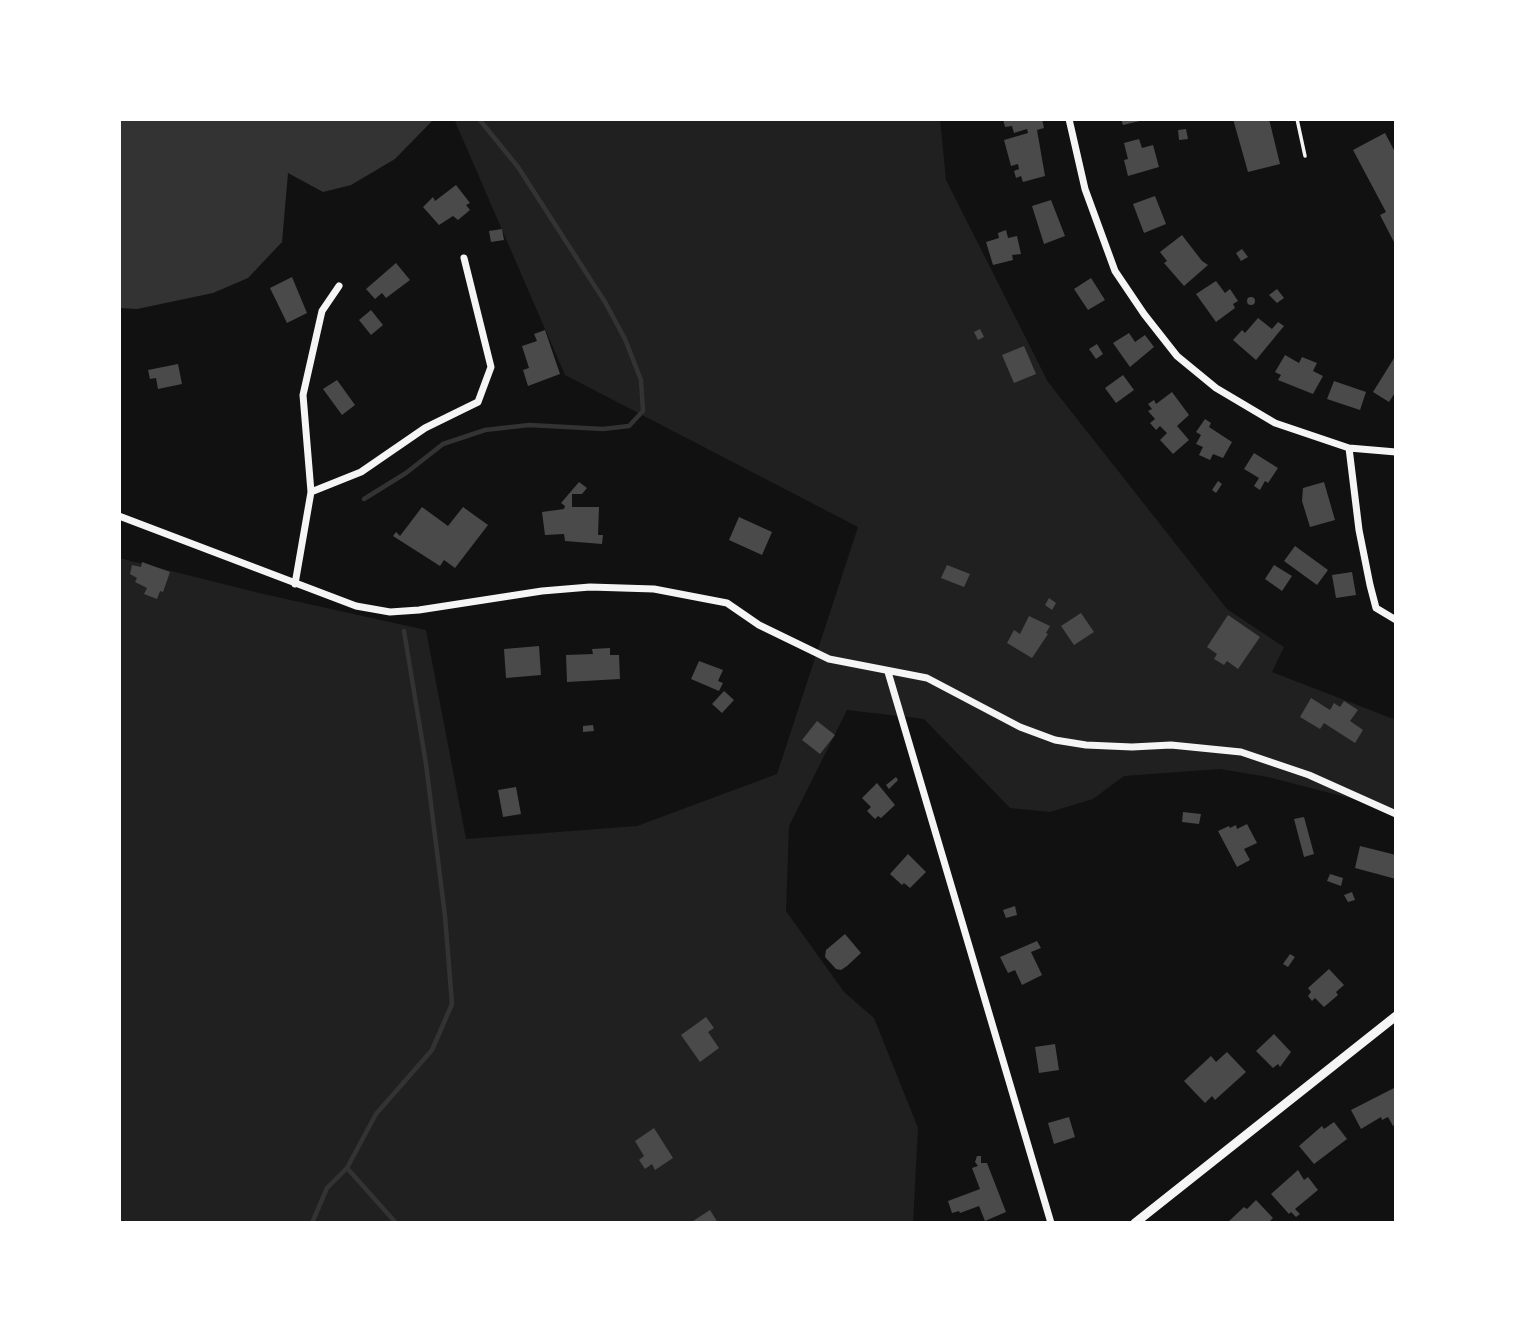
<!DOCTYPE html>
<html>
<head>
<meta charset="utf-8">
<style>
	body { margin:0 }
	#map { position:relative; width:1515px; height:1342px; overflow:hidden; background:#111; font-family:"Crimson Pro",serif }
	canvas { display:block }
	.frame { position:absolute; inset:0; border:121px solid #fff; pointer-events:none }
</style>
</head>
<body>
<div id="map">
<canvas width="1515" height="1342"></canvas>
<div class="frame"></div>
</div>
<script>
const ctx = document.querySelector('canvas').getContext('2d');
ctx.lineJoin = 'round';
function fillPath(path, color) { ctx.fillStyle = color; ctx.fill(path, 'evenodd'); }
const poly = rows => new Path2D(rows.map(r => 'M' + r).join(''));
function stroke(path, color, width, dash) { ctx.strokeStyle = color; ctx.lineWidth = width; ctx.lineCap = dash ? 'butt' : 'round'; ctx.setLineDash(dash || []); ctx.stroke(path); }
fillPath(poly([
	[454,119,940,119,946,180,1048,382,1227,609,1284,647,1272,672,1396,720,1396,810,1268,777,1220,769,1124,776,1093,799,1050,812,1010,808,924,719,847,710,789,826,786,911,844,992,874,1018,918,1128,913,1223,119,1223,119,558,259,593,426,630,466,839,637,826,777,774,858,527,565,375]
]), '#202020');
fillPath(poly([
	[119,119,434,119,395,159,351,185,323,192,288,173,282,242,248,278,213,293,137,309,119,308]
]), '#333');
stroke(poly([
	[364,499,406,473,443,444,485,430,529,425,603,429,629,426,643,411,641,380,625,339,605,302,518,167,479,119],
	[312,1223,327,1188,347,1168],
	[396,1223,347,1168,376,1114,432,1050,452,1004,445,916,426,764,404,631]
]), '#333', 4.5);
fillPath(poly([
	[1003,119,1042,119,1044,128,1037,130,1045,176,1023,182,1021,176,1016,178,1014,171,1019,169,1018,164,1011,166,1004,140,1028,133,1027,129,1014,133,1012,126,1005,127],
	[1121,119,1144,119,1144,120,1123,125],
	[1233,119,1269,119,1280,164,1248,172],
	[1186,129,1188,139,1179,140,1178,130],
	[1385,133,1396,154,1396,246,1380,215,1386,212,1353,150],
	[1139,139,1142,148,1153,145,1159,167,1128,176,1124,160,1128,159,1124,143],
	[456,185,470,203,466,205,470,210,458,220,453,216,439,225,423,207,433,197,435,201],
	[1155,196,1166,224,1144,233,1133,204],
	[1051,200,1065,236,1044,244,1032,206],
	[502,229,504,240,491,242,489,231],
	[1006,230,1008,238,1017,236,1021,254,1012,255,1013,260,993,265,986,242,999,238,998,233],
	[1182,235,1202,261,1208,265,1184,286,1164,263,1167,261,1160,252],
	[1242,249,1248,257,1241,261,1236,253],
	[396,263,410,280,386,298,382,293,375,299,366,289],
	[292,277,307,313,287,323,270,288],
	[1091,278,1105,300,1088,310,1074,289],
	[1216,281,1225,293,1230,289,1238,301,1233,304,1235,308,1216,322,1196,294],
	[1277,289,1284,298,1277,303,1269,295],
	'1247 301a4 4 0 1 1 8 0a4 4 0 1 1-8 0Z',
	[371,310,383,325,371,335,359,320],
	[1258,318,1272,329,1278,322,1284,326,1256,360,1233,340,1242,330,1245,333],
	[980,329,984,337,978,340,974,332],
	[545,330,560,374,528,386,523,370,529,368,522,346,537,341,534,334],
	[1129,333,1135,342,1145,335,1154,347,1130,367,1113,343],
	[1097,344,1103,354,1096,359,1089,349],
	[1024,346,1036,374,1014,383,1002,355],
	[1285,355,1299,363,1302,357,1317,363,1313,371,1323,376,1313,394,1278,380,1281,375,1275,372],
	[1396,355,1396,391,1389,402,1373,392],
	[178,364,182,384,158,389,156,378,150,379,148,370],
	[1123,375,1134,390,1116,403,1105,388],
	[337,380,355,405,342,415,323,389],
	[1334,381,1366,392,1360,410,1327,399],
	[1172,392,1189,415,1177,426,1189,440,1173,454,1160,440,1167,433,1160,426,1156,430,1150,423,1155,419,1148,411,1152,409,1148,404,1154,400,1156,404],
	[1205,419,1211,423,1209,427,1232,442,1223,458,1213,454,1210,460,1199,455,1203,447,1196,444,1201,435,1196,432],
	[1254,453,1278,468,1268,483,1265,481,1260,490,1254,486,1259,478,1244,469],
	[1218,481,1222,484,1216,493,1212,490],
	[579,482,587,488,582,494,572,494,572,507,599,507,598,535,603,535,602,544,565,541,564,534,545,535,542,512,564,509,565,506,561,503],
	[1324,482,1335,520,1310,527,1302,501,1303,488],
	[422,507,448,526,463,507,488,525,455,568,444,560,440,566,393,536,396,532,400,536],
	[739,517,772,532,762,555,729,540],
	[1295,546,1328,570,1317,585,1284,561],
	[142,562,170,572,163,592,160,591,157,599,144,594,147,588,135,582,137,578,130,574,132,565,141,567],
	[947,565,970,574,964,587,941,578],
	[1274,565,1292,576,1282,591,1265,579],
	[1352,572,1356,595,1336,598,1332,575],
	[1049,598,1056,603,1052,610,1045,605],
	[1081,613,1094,632,1074,645,1061,626],
	[1228,615,1260,637,1238,669,1227,661,1224,665,1214,659,1217,654,1207,647],
	[1029,616,1050,626,1046,633,1048,634,1032,658,1007,643,1014,630,1020,634],
	[539,646,541,675,506,678,504,649],
	[610,648,610,655,619,655,620,679,567,682,566,655,593,654,592,649],
	[699,661,723,670,718,681,723,683,719,691,691,679],
	[724,691,734,700,722,713,712,704],
	[1311,698,1330,710,1334,703,1340,707,1344,701,1358,710,1350,721,1363,730,1355,743,1324,723,1320,729,1300,717],
	[817,721,835,735,820,754,802,740],
	[593,725,594,731,583,732,583,726],
	[896,777,898,780,889,789,886,785],
	[877,783,895,805,881,818,878,816,875,819,867,811,871,807,862,798],
	[516,787,521,814,503,817,498,790],
	[1183,812,1201,814,1199,824,1182,822],
	[1304,817,1314,854,1304,857,1294,819],
	[1247,824,1257,843,1244,849,1250,860,1237,867,1218,831,1229,826,1230,828,1236,825,1237,829],
	[1360,846,1396,855,1396,879,1355,868],
	[908,854,926,872,910,888,904,883,902,885,890,874],
	[1330,874,1343,878,1341,886,1327,881],
	[1352,892,1355,900,1348,902,1344,895],
	[1015,906,1017,915,1006,918,1003,910],
	[845,934,861,953,847,966,841,970,836,969,825,957,826,950],
	[1037,941,1041,948,1031,952,1042,975,1022,985,1015,970,1008,973,1000,957],
	[1290,954,1295,957,1288,967,1283,964],
	[1329,969,1344,985,1336,992,1338,995,1324,1007,1315,998,1312,1001,1308,996,1311,992,1308,988],
	[706,1017,714,1028,708,1032,719,1048,700,1062,681,1035],
	[1274,1034,1291,1052,1280,1067,1278,1064,1273,1068,1256,1051],
	[1055,1044,1059,1070,1039,1073,1035,1047],
	[1227,1052,1246,1072,1215,1100,1212,1096,1205,1103,1184,1081,1211,1056,1216,1062],
	[1396,1087,1396,1124,1393,1126,1388,1117,1382,1120,1381,1117,1361,1129,1351,1110],
	[1069,1117,1075,1137,1054,1144,1048,1123],
	[1334,1122,1347,1139,1314,1164,1299,1146,1322,1126,1324,1129],
	[654,1128,673,1158,655,1170,652,1164,645,1169,639,1160,644,1156,635,1141],
	[977,1156,981,1156,981,1163,987,1163,1006,1212,985,1221,979,1206,960,1213,959,1211,952,1213,948,1201,980,1189,972,1168,978,1166,975,1162],
	[1298,1170,1304,1180,1308,1177,1318,1190,1295,1209,1300,1214,1296,1217,1291,1212,1289,1214,1271,1194],
	[1256,1200,1273,1218,1268,1223,1227,1223,1244,1207,1247,1209],
	[710,1210,718,1223,690,1223]
]), '#4a4a4a');
stroke(poly([
	[1297,119,1305,156]
]), '#f5f5f5', 3.5);
stroke(poly([
	[1069,119,1085,189,1115,271,1144,314,1177,356,1216,388,1275,423,1349,448,1396,452],
	[1349,448,1359,530,1370,585,1376,608,1396,620],
	[311,492,361,472,425,428,478,402,491,367,464,258],
	[119,516,356,606,390,612,419,610,542,591,590,587,654,589,727,603,759,625,829,659,927,678,1020,727,1055,740,1086,745,1132,747,1171,745,1241,752,1309,775,1396,814],
	[295,584,311,492,303,395,322,311,339,286],
	[888,672,1051,1223]
]), '#f5f5f5', 7);
stroke(poly([
	[1135,1223,1396,1016]
]), '#f5f5f5', 9);
</script>
</body>
</html>
